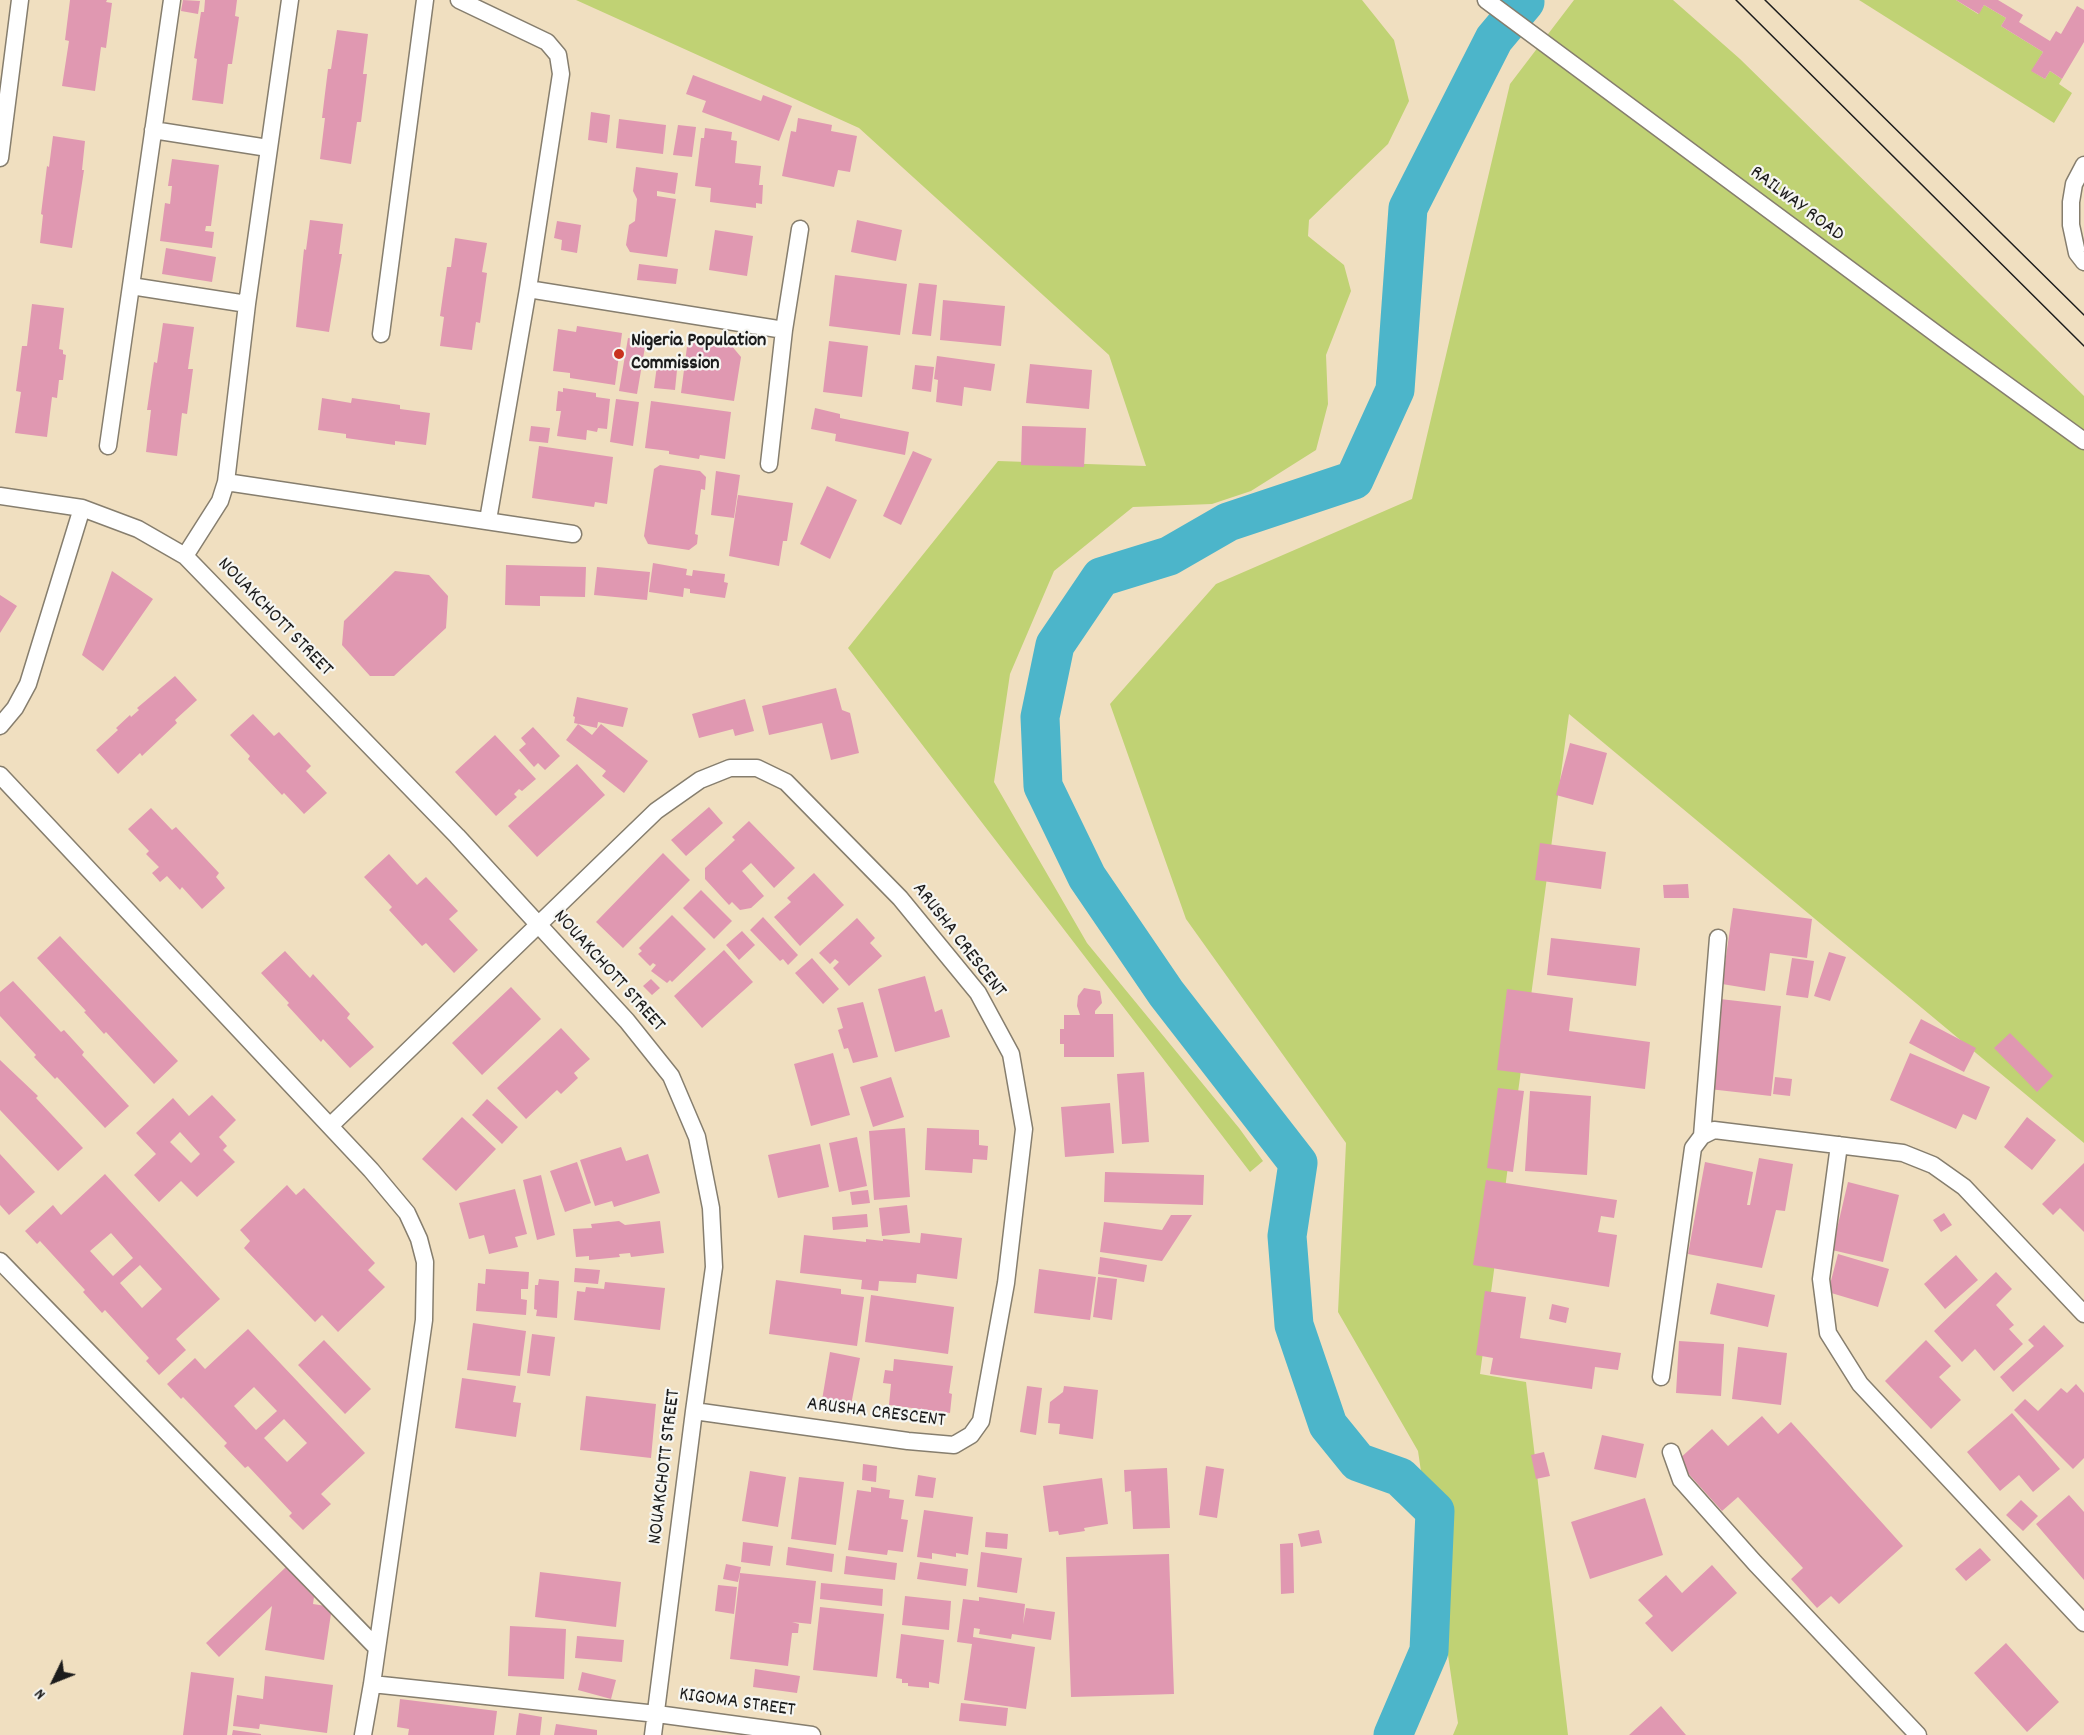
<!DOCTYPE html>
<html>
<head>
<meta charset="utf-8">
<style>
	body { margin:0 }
	#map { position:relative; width:2084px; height:1735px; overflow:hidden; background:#f0dfc0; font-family:Dekko,sans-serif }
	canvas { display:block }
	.north { position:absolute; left:24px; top:1651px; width:60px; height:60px; -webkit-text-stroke:4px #f6f6f2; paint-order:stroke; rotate:227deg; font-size:16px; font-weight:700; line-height:24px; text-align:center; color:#1c1c1c }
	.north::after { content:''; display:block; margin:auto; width:21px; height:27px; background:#1c1c1c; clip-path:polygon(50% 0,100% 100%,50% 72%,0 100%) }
</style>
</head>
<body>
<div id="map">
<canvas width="2084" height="1735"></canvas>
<div class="north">N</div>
</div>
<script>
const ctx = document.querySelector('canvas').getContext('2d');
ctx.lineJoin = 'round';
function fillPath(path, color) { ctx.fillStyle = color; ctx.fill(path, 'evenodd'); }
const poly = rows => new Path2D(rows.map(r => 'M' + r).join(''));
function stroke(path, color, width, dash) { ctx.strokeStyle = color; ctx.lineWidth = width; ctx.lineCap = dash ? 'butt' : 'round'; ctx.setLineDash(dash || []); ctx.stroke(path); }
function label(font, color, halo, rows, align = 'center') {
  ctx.font = font + ' Dekko,sans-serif'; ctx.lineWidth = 4.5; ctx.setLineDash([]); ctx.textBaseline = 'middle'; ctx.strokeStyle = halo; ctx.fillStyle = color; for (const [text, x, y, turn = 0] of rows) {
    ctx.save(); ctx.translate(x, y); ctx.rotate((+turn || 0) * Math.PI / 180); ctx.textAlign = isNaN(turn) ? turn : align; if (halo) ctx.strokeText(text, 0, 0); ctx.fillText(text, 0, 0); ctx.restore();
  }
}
fillPath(poly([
	[576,0,1362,0,1394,40,1409,101,1388,144,1309,220,1308,236,1344,265,1351,291,1326,355,1328,404,1316,450,1251,491,1212,504,1133,507,1054,571,1010,674,994,782,1087,943,1239,1128,1263,1161,1250,1172,848,648,998,461,1146,466,1109,355,859,128],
	[1574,0,1673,0,1740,59,2084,396,2084,1143,1569,714,1480,1374,1526,1382,1568,1735,1453,1735,1458,1723,1418,1451,1338,1312,1346,1143,1186,919,1110,704,1216,584,1412,499,1510,84],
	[1859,0,1956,0,1978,14,1984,5,2006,18,2001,26,2043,52,2032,71,2045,79,2050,71,2062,79,2059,84,2072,93,2054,123]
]), '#c0d274');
stroke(poly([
	[1525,2,1526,0]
]), '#4cb5ca', 7);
stroke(poly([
	[1393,1735,1429,1651,1435,1511,1400,1477,1358,1462,1328,1425,1294,1325,1287,1236,1298,1163,1166,993,1087,877,1043,786,1040,717,1055,645,1101,577,1169,556,1228,522,1354,480,1395,390,1408,208,1494,39,1525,2]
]), '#4cb5ca', 39);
fillPath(poly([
	[70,0,107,0,106,2,112,3,106,48,101,47,95,91,62,86,69,41,65,40],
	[183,0,200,1,198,14,181,11],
	[205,0,237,0,235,16,239,17,232,64,228,64,223,104,192,100,197,59,194,58,201,12,204,12],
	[1956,0,1998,0,2023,15,2019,22,2050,41,2056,31,2061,34,2077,6,2084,10,2084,42,2062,79,2050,71,2045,79,2031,71,2043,52,2001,26,2006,18,1984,5,1979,14],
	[337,30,368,34,363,74,367,74,361,122,357,122,351,164,320,159,325,118,322,118,328,69,331,69],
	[693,75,761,101,763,95,792,106,779,141,702,112,706,101,686,94],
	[591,112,610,115,607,143,588,140],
	[798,118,832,125,831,131,857,136,850,172,838,170,834,187,782,176,791,131,796,132],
	[619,119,666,125,663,154,616,148],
	[678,125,696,127,692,157,673,155],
	[705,128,732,132,731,140,737,141,735,163,761,166,759,185,763,185,762,204,756,203,756,208,710,202,711,188,695,186,701,138,704,138],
	[53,136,85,141,82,170,84,170,72,248,40,243,43,215,41,214,47,166,49,167],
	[172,159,219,165,211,226,206,226,205,231,214,232,212,248,160,241,165,203,170,204,172,186,168,186],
	[636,167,678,173,675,194,657,191,657,196,676,199,667,257,630,252,626,245,629,225,635,221,637,199,633,191],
	[310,220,343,224,339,254,342,254,329,332,296,327,304,249,306,250],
	[857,220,902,230,896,261,851,252],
	[557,221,581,225,577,253,561,250,562,240,554,238],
	[715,230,753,236,747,276,709,270],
	[455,238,487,243,482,272,487,273,480,323,476,322,472,350,440,346,444,317,440,316,447,267,451,267],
	[166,248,216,257,212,282,162,274],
	[639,264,678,269,676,284,637,280],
	[835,275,907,284,900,335,829,326],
	[919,283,937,285,931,336,912,334],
	[943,300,1005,306,1001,346,940,340],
	[32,304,64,308,59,349,63,350,63,354,66,355,63,380,59,380,57,398,52,397,47,437,15,433,21,392,16,391,22,346,27,346],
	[163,323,194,327,188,369,193,369,187,414,182,413,177,456,146,452,151,410,147,410,154,362,157,363],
	[577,326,622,333,615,385,570,378,570,373,553,371,558,329,576,332],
	[628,338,646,341,637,394,619,391],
	[688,339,731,345,741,357,734,401,681,393],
	[829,341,868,346,862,397,823,392],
	[937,356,995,364,991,391,964,387,962,406,936,402,938,380,934,379],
	[658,358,678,360,675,390,654,388],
	[1030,364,1092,370,1089,409,1026,403],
	[915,365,934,367,931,392,912,389],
	[563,388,596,393,596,397,610,399,607,429,598,428,597,432,587,430,586,440,557,436,561,411,556,411,558,391,563,392],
	[322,398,351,403,352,398,400,405,400,409,430,413,426,445,395,441,395,445,346,438,346,434,318,430],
	[616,399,639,402,633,446,610,442],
	[651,401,731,412,725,459,700,455,699,459,669,454,669,451,645,448],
	[815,408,840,414,840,418,909,432,905,455,835,441,836,434,811,429],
	[531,426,550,428,548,443,529,441],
	[1022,426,1086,428,1084,467,1021,465],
	[539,446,613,457,607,504,595,502,594,507,532,498],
	[913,451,932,459,901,525,883,516],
	[660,465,700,471,706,477,705,490,701,489,695,534,698,535,697,544,689,550,648,544,644,536,654,469],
	[716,471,740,475,734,518,711,515],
	[827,486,857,500,830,559,800,544],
	[738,495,793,503,787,541,783,541,779,566,729,556],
	[653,563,687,569,686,575,692,576,693,570,725,574,724,582,728,583,725,598,690,593,690,589,684,588,683,597,649,592],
	[506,565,586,567,585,597,540,596,540,606,505,605],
	[597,567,650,572,647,600,594,595],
	[112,571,153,599,103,671,82,655],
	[395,571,429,575,448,596,446,628,394,676,370,676,342,645,344,621],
	[0,595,17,606,0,633],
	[175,676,197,700,175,720,177,723,142,756,140,753,118,774,96,750,118,730,116,728,130,715,131,717,139,710,137,708],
	[836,688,842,710,850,713,859,753,831,760,822,723,769,735,762,706],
	[577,697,628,708,623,727,598,722,597,728,574,723,575,717,573,716],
	[745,699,754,731,735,736,733,729,699,738,692,714],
	[253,714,274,736,279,732,311,766,306,771,327,793,304,814,284,793,282,795,248,759,250,756,230,735],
	[578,724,592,735,601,724,648,761,624,793,602,776,606,771,566,740],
	[533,727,560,756,545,770,538,763,534,767,519,750,526,744,521,738],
	[495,735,536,779,522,791,519,789,514,794,517,797,496,816,455,772],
	[1570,743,1607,753,1593,805,1556,795],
	[577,764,605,795,537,857,508,826],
	[709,807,723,823,686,856,671,840],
	[151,808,172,830,176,827,219,873,216,877,225,888,202,909,182,887,180,890,167,876,160,882,152,873,159,867,146,854,149,851,128,829],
	[749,821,795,868,774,888,751,863,742,871,764,896,751,908,740,910,732,902,729,905,705,879,705,868,735,840,732,837],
	[1540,843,1606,852,1601,889,1535,880],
	[663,853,690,880,623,948,596,922],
	[389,854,417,885,426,877,458,911,449,919,478,950,454,973,426,943,422,946,389,910,392,907,364,877],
	[814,873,844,905,800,946,774,917,791,902,787,898],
	[1688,884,1689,898,1664,898,1663,885],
	[701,890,732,921,714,939,683,908],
	[1733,908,1812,919,1807,958,1770,953,1765,991,1722,984],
	[672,915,706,949,672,982,670,980,667,983,651,971,656,965,653,963,650,966,638,954,642,951,639,948],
	[763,917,798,955,788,965,783,959,780,961,750,930],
	[857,918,875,938,870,943,882,956,849,986,833,968,839,962,835,959,830,964,819,953],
	[742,931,755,945,739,960,726,945],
	[60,936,178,1061,154,1084,106,1032,104,1034,84,1012,86,1011,37,958],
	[1551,938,1640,948,1636,986,1547,975],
	[724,950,753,982,702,1028,674,996],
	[285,951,310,978,313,974,350,1014,347,1018,374,1047,350,1068,323,1039,321,1042,287,1005,289,1003,261,973],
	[1829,952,1846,957,1830,1001,1814,996],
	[812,958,839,989,823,1004,795,973],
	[1792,958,1814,961,1808,998,1786,995],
	[925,976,935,1012,942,1009,950,1037,895,1052,878,989],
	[651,979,660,988,652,995,643,986],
	[13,981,61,1032,64,1030,84,1052,82,1055,129,1106,105,1128,57,1077,55,1079,34,1057,36,1055,0,1016,0,992],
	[511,987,541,1019,482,1075,452,1043],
	[1084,988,1100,991,1102,1003,1095,1011,1095,1014,1113,1014,1114,1057,1064,1057,1064,1044,1060,1044,1060,1029,1064,1029,1064,1015,1080,1015,1077,1006,1078,996],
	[1507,989,1573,998,1569,1031,1650,1042,1645,1089,1497,1070],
	[1720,999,1781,1006,1771,1096,1709,1089],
	[863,1002,878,1057,853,1063,848,1048,844,1049,838,1030,843,1028,837,1008],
	[1921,1019,1976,1048,1964,1072,1909,1043],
	[561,1028,590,1059,574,1073,578,1078,561,1094,557,1090,526,1119,497,1088],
	[2010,1033,2053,1076,2037,1092,1994,1048],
	[833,1053,850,1115,811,1126,794,1064],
	[1910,1053,1990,1087,1976,1120,1963,1114,1956,1129,1890,1100],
	[0,1060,38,1096,36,1098,83,1148,58,1171,0,1110],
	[1144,1072,1149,1142,1122,1144,1117,1074],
	[891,1077,904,1117,873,1127,860,1087],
	[1775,1077,1792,1079,1790,1096,1773,1094],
	[1498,1088,1524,1091,1513,1172,1487,1168],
	[1530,1091,1591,1096,1587,1175,1525,1171],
	[212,1095,236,1120,219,1137,227,1146,223,1150,235,1162,197,1197,181,1181,159,1202,134,1175,156,1154,136,1133,173,1098,189,1116],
	[180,1132,200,1154,191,1163,170,1142],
	[487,1099,518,1127,502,1144,472,1115],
	[1110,1103,1114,1153,1065,1157,1061,1107],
	[462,1117,496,1149,456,1191,422,1159],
	[2027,1117,2056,1140,2032,1170,2004,1147],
	[905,1128,910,1197,874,1200,869,1131],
	[927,1128,979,1130,979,1145,988,1146,987,1160,973,1159,972,1173,925,1170],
	[857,1137,867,1186,839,1192,829,1143],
	[820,1144,829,1187,778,1198,768,1155],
	[621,1147,626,1161,648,1154,660,1193,614,1207,612,1201,595,1206,580,1160],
	[0,1154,35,1192,9,1215,0,1205],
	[1759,1158,1793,1164,1785,1211,1776,1210,1762,1268,1688,1254,1705,1162,1753,1172,1747,1205,1750,1205],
	[577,1162,591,1203,565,1212,550,1171],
	[2084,1163,2084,1232,2060,1208,2053,1215,2042,1204],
	[1105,1172,1204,1175,1203,1205,1104,1202],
	[105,1174,220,1299,176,1339,186,1350,159,1375,146,1361,149,1358,105,1310,102,1313,83,1292,85,1290,40,1241,37,1244,25,1231,53,1205,61,1215],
	[111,1233,133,1258,113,1276,90,1251],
	[140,1265,162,1289,142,1308,120,1283],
	[541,1175,555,1235,537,1240,523,1180],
	[1486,1180,1617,1200,1614,1218,1601,1216,1598,1232,1617,1235,1609,1287,1473,1265],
	[1848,1182,1899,1195,1883,1262,1832,1250],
	[287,1185,296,1195,304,1188,375,1263,368,1270,385,1287,338,1332,322,1315,315,1322,244,1248,250,1241,240,1230],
	[515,1189,527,1234,515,1237,518,1247,489,1254,484,1235,469,1239,459,1203],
	[868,1190,870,1203,852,1205,850,1192],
	[907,1205,910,1233,882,1236,879,1208],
	[1944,1213,1952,1225,1941,1232,1933,1220],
	[867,1214,868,1227,833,1230,832,1217],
	[1171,1215,1192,1215,1162,1261,1100,1252,1104,1222,1162,1230],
	[619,1221,625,1225,660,1221,664,1253,631,1257,630,1253,619,1254,620,1257,589,1260,589,1256,576,1257,573,1229,592,1228,591,1224],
	[921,1233,962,1238,957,1279,917,1274,916,1283,879,1281,878,1291,861,1289,862,1280,800,1273,804,1235,866,1242,866,1239,883,1241,883,1239,920,1243],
	[1838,1254,1889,1269,1878,1307,1828,1292],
	[1956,1255,1978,1280,1945,1309,1924,1284],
	[1100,1257,1147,1265,1144,1282,1098,1274],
	[575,1268,600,1270,598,1284,574,1282],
	[486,1269,529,1272,528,1289,521,1289,521,1299,527,1300,526,1315,476,1311,478,1283,485,1284],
	[1039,1269,1096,1277,1090,1320,1034,1313],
	[1996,1272,2012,1289,1996,1305,2014,1325,2009,1329,2023,1344,1994,1371,1975,1349,1962,1362,1934,1331],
	[1098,1277,1117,1279,1112,1320,1093,1317],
	[539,1279,559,1281,557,1318,536,1316,537,1310,534,1309,535,1285,538,1285],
	[776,1280,841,1289,841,1294,864,1297,857,1346,769,1334],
	[605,1282,665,1288,660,1330,574,1320,577,1291,585,1292,586,1287,604,1289],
	[1717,1283,1775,1295,1768,1327,1710,1314],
	[1485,1291,1526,1297,1520,1338,1621,1353,1618,1370,1595,1367,1592,1389,1490,1374,1493,1358,1476,1355],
	[871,1295,954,1307,948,1354,865,1342],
	[1552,1304,1569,1308,1566,1323,1549,1319],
	[473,1323,526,1331,520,1376,467,1370],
	[2044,1325,2064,1346,2013,1392,2000,1377,2034,1346,2028,1340],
	[248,1329,365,1453,321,1494,331,1504,303,1530,289,1516,292,1513,248,1466,245,1468,224,1446,227,1443,183,1397,181,1399,167,1384,195,1358,205,1369],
	[254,1387,277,1411,256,1430,234,1406],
	[284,1419,307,1443,287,1462,264,1438],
	[532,1334,555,1337,550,1376,527,1373],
	[324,1340,371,1389,345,1414,298,1365],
	[1926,1340,1951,1366,1939,1377,1961,1400,1931,1429,1885,1381],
	[1679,1341,1724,1344,1721,1396,1676,1393],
	[1738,1347,1787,1353,1781,1405,1732,1399],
	[830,1352,860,1358,851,1405,822,1400],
	[894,1359,953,1366,949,1393,952,1394,950,1413,889,1405,891,1384,883,1383,885,1370,893,1371],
	[462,1378,516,1386,513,1402,521,1403,516,1437,455,1428],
	[2076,1384,2084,1393,2084,1458,2073,1469,2014,1410,2025,1399,2038,1411,2061,1388,2067,1393],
	[1027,1386,1042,1388,1036,1435,1020,1432],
	[1064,1386,1098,1390,1093,1439,1059,1434,1060,1424,1048,1423,1050,1402,1063,1392],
	[586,1396,656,1404,651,1458,580,1450],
	[2012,1413,2060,1469,2033,1492,2019,1475,2000,1491,1967,1452],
	[1762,1416,1778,1434,1791,1422,1903,1546,1839,1604,1831,1596,1817,1608,1791,1579,1803,1568,1738,1497,1722,1511,1677,1461,1712,1429,1728,1446],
	[1602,1435,1644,1444,1636,1478,1594,1469],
	[1544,1452,1550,1476,1536,1479,1531,1455],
	[863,1464,877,1466,876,1482,862,1480],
	[1206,1466,1224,1469,1217,1518,1199,1515],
	[1167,1468,1170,1528,1133,1529,1131,1491,1125,1492,1124,1470],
	[750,1471,786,1477,778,1527,742,1521],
	[918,1475,936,1478,933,1498,915,1496],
	[799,1477,844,1482,836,1545,791,1539],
	[1102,1478,1108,1524,1084,1528,1085,1531,1059,1535,1058,1531,1049,1532,1043,1486],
	[871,1487,890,1490,889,1498,904,1500,901,1519,908,1520,903,1552,888,1550,887,1555,848,1550,857,1490,871,1492],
	[2069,1495,2084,1512,2084,1580,2036,1524],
	[1645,1498,1663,1555,1590,1579,1571,1522],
	[2021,1500,2038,1516,2023,1531,2006,1515],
	[924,1510,973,1517,968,1555,956,1553,956,1557,932,1553,932,1559,917,1557],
	[1319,1530,1322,1543,1301,1547,1298,1534],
	[986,1532,1008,1534,1007,1549,985,1547],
	[743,1542,773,1546,770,1566,741,1562],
	[1293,1543,1294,1593,1281,1594,1280,1544],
	[788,1547,834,1554,832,1572,786,1565],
	[1980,1548,1991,1560,1966,1581,1955,1569],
	[981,1552,1022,1558,1017,1593,977,1587],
	[1169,1554,1174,1694,1071,1697,1066,1557],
	[846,1556,897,1563,895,1580,844,1574],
	[920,1562,968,1569,966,1586,917,1579],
	[726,1564,741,1567,738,1582,723,1579],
	[1712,1565,1737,1593,1672,1652,1645,1623,1653,1616,1638,1600,1666,1575,1682,1593],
	[286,1567,314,1597,313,1604,332,1607,324,1660,265,1650,272,1606,219,1657,206,1643],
	[540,1572,621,1582,616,1627,535,1617],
	[740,1573,816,1581,811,1624,792,1622,799,1624,798,1633,792,1633,788,1666,730,1659],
	[821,1583,883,1589,882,1606,820,1599],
	[718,1585,737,1587,734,1614,715,1611],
	[905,1596,951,1601,949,1630,902,1625],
	[979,1597,1025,1604,1023,1624,1026,1608,1055,1612,1051,1640,1012,1634,1011,1639,979,1634,980,1629,974,1628,973,1637,1035,1647,1026,1709,964,1700,972,1644,957,1642,963,1599,979,1601],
	[820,1607,884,1614,877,1677,813,1670],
	[510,1626,566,1629,564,1679,508,1676],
	[901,1634,944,1640,939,1684,929,1682,929,1688,908,1686,908,1683,902,1683,902,1679,896,1678],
	[577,1636,624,1640,622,1662,575,1658],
	[2006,1643,2059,1702,2027,1732,1974,1673],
	[755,1669,800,1676,797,1693,753,1687],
	[191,1672,234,1678,227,1735,183,1735],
	[582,1672,616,1680,611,1699,578,1690],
	[265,1676,333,1685,327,1733,260,1724,259,1729,233,1726,237,1695,263,1699],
	[400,1699,497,1711,494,1735,408,1735,409,1729,397,1727],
	[961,1703,1008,1708,1006,1726,959,1721],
	[1661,1706,1686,1735,1629,1735],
	[519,1713,542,1717,540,1735,516,1735],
	[556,1724,597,1730,597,1735,554,1735],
	[233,1730,261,1734,261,1735,232,1735]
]), '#e098b1');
const minor = poly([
	[459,0,547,42,558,55,561,74,528,289,488,520],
	[1486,0,1946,341,2084,441],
	[153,130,268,148],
	[0,158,20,0],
	[2084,165,2074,184,2071,202,2071,225,2077,253,2084,262],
	[131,286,247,304],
	[528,289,784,330],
	[381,334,425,0],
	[108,446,172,0],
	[769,464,784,330,800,229],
	[226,482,573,534],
	[0,496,82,508,138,529,185,556,457,836,627,1021,671,1076,697,1137,711,1208,714,1267,694,1411,653,1735],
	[185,556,220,501,226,482,247,304,290,0],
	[0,726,15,708,28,684,82,508],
	[0,775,371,1170,407,1213,419,1239,425,1262,424,1320,372,1684,363,1735],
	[330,1126,656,811,700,780,730,768,757,768,786,782,900,898,978,993,1011,1054,1024,1129,1006,1283,981,1421,971,1435,954,1445,908,1441,694,1411],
	[1702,1136,1718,938],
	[1839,1145,1821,1279,1828,1333,1860,1384,2084,1623],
	[0,1261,377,1648],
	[1661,1377,1693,1148,1702,1136,1714,1130,1903,1153,1933,1165,1964,1187,2084,1314],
	[1671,1452,1681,1480,1755,1563,1918,1735],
	[372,1684,657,1714,812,1735]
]);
stroke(minor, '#867e6e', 19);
stroke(minor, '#fff', 16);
stroke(poly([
	[1736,0,2084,346],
	[1765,0,2084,315]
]), '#1c1c1c', 1.5);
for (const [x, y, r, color] of [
	[619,354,6,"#c8321e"]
]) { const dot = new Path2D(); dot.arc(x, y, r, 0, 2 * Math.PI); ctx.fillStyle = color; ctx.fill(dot); stroke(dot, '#f6f6f2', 2); }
label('20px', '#1c1c1c', '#f6f6f2', [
	["RAILWAY ROAD",1796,205,37],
	["NOUAKCHOTT STREET",274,618,46],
	["ARUSHA CRESCENT",958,941,52],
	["NOUAKCHOTT STREET",608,972,48],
	["ARUSHA CRESCENT",876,1414,7],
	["NOUAKCHOTT STREET",666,1467,-83],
	["KIGOMA STREET",737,1704,8]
]);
label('bold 20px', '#1c1c1c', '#f6f6f2', [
	["Nigeria Population",631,342],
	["Commission",631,365]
], 'left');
</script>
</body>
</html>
